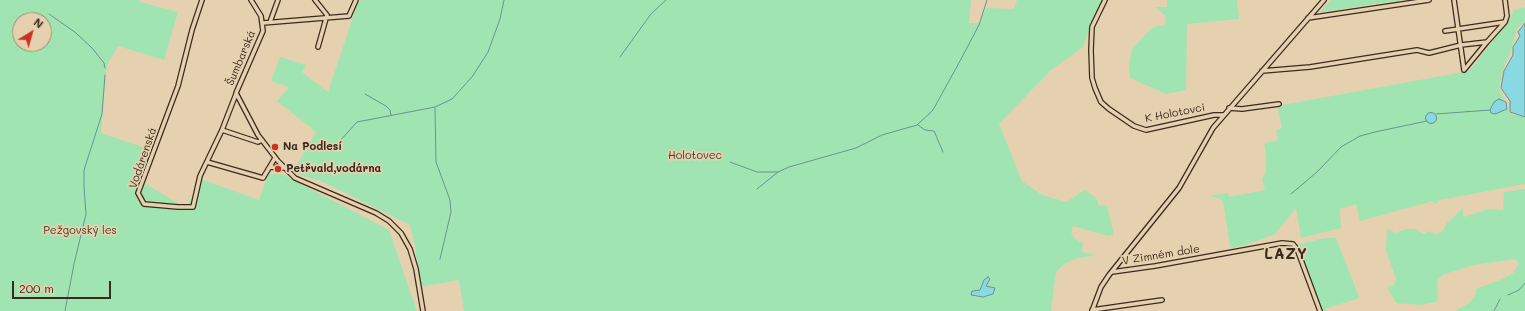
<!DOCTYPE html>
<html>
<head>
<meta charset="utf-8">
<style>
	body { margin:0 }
	#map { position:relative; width:1525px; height:311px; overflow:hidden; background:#e5d1af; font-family:Mali,sans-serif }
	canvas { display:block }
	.north { position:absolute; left:12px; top:12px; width:40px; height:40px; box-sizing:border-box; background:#e5d1af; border:1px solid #a18e75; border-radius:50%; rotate:37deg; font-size:11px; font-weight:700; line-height:16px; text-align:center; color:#3b2a1e }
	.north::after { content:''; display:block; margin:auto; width:14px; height:18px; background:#c8321e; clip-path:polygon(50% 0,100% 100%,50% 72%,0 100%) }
	.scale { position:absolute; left:12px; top:281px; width:99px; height:18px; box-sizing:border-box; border:2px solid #3b2a1e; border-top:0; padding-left:5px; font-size:12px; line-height:14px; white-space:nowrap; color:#3b2a1e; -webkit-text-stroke:3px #e5d1af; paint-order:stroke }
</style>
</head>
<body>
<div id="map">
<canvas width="1525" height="311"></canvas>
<div class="north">N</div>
<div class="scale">200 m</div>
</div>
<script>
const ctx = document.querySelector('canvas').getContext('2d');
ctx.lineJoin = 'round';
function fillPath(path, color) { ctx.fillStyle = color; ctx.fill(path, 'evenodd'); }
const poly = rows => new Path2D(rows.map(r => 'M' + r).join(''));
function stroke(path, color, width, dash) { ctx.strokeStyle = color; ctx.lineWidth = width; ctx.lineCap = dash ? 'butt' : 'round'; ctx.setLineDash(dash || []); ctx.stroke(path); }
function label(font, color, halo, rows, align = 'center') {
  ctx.font = font + ' Mali,sans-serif'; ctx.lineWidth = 3.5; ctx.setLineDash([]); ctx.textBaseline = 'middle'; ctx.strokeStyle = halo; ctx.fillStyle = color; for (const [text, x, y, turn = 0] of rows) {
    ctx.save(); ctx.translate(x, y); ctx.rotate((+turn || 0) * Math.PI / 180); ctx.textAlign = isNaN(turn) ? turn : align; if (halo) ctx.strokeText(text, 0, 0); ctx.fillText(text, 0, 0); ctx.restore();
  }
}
fillPath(poly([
	[0,0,140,0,140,2,178,12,164,60,118,46,107,65,101,133,155,151,144,183,186,208,201,179,259,200,268,174,282,174,389,230,417,311,0,311],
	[20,20,44,20,44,44,20,44],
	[362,0,971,0,969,23,979,23,986,8,1014,9,1017,0,1103,0,1091,24,1083,47,1050,71,999,124,1022,181,1042,195,1066,202,1085,190,1096,198,1099,206,1107,205,1114,235,1108,236,1073,226,1071,233,1075,239,1083,243,1082,252,1093,254,1092,256,1077,258,1064,264,1056,272,1051,311,464,311,459,280,420,287,415,246,410,225,321,181,292,173,316,132,277,101,289,87,271,81,280,57,306,65,302,72,328,92,358,2],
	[989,282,986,286,993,287,989,296,974,297,973,290,980,290],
	[1167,0,1237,0,1239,19,1187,24,1186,90,1166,94,1130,78,1129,63,1132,49,1153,27,1165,25,1166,16,1155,7,1167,7],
	[1331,0,1404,0,1320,12],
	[1525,7,1525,21,1517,28,1510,53,1502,72,1499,89,1510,114,1525,117,1525,184,1440,200,1435,204,1433,201,1360,221,1356,204,1340,209,1341,228,1301,238,1296,208,1275,234,1246,245,1230,248,1224,206,1221,199,1209,196,1228,193,1229,197,1265,190,1262,179,1266,172,1266,153,1264,143,1278,141,1276,130,1282,128,1277,106,1469,71,1509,20,1514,10],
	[1525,189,1525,311,1455,311,1469,303,1476,294,1476,289,1503,279,1513,273,1519,264,1516,259,1473,265,1442,275,1437,281,1438,299,1436,302,1420,305,1396,303,1387,287,1394,285,1396,279,1386,251,1387,228,1395,233,1406,229,1416,229,1423,234,1429,231,1436,235,1443,231,1446,224,1462,209,1464,217,1489,209,1503,210,1504,192],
	[1326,238,1336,238,1359,297,1357,299,1330,307,1325,309,1326,311,1321,311,1299,244]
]), '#a0e5b1');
const water = poly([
	[1525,23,1525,117,1510,112,1510,101,1501,88,1504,71,1513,55,1513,47,1520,36,1518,32,1525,23],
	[1499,99,1506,102,1507,109,1495,114,1491,113,1490,110,1494,102,1499,99],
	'1425.5 118a5.5 5.5 0 1 1 11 0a5.5 5.5 0 1 1-11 0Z',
	[988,277,990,279,986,286,995,288,993,294,983,297,971,295,972,291,980,290,984,280,988,277]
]);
fillPath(water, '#88d9e1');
stroke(water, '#699393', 1);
stroke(poly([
	[49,14,76,33,92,48,104,63,105,68],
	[620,57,651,14,666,0],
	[365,94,386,106,390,110,391,115],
	[435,108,436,162,450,200,451,212,440,259],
	[1436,114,1490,110],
	[918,125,925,130,934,131,943,152],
	[339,142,357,122,435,107,452,99,472,77,488,52,500,19,504,0],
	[730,162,757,172,778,172],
	[757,189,778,172,789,167,856,148,882,135,917,125,933,110,960,61,979,25,987,0],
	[1291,194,1317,172,1341,147,1360,136,1375,132,1427,121],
	[1508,295,1519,290,1525,283],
	[65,311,74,264,86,214,84,188,84,170,102,114,105,75],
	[1494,311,1500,299]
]), '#699393', 1);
const minor = poly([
	[202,0,192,30,178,86,138,193,144,204,178,207,193,207,200,176,222,130,236,94],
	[251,0,261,16,263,31,236,93,258,135,278,161,295,178,376,213,389,221,401,233,410,249,416,269,423,311],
	[315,0,327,15,318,47],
	[1105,0,1092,27,1091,50,1092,78,1095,88,1101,102,1109,109,1134,126,1146,130,1214,115,1223,115],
	[1454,0,1464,70,1487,42],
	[1308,18,1429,0],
	[270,22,278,0],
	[263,23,349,16,356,0],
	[1445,31,1505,22],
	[1262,71,1310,67,1417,50,1429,53,1461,45,1487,42,1505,22,1507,16,1505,0],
	[1229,108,1242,109,1279,104],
	[222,130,258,142,262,140],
	[207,162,263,178,275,158],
	[270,167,285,168],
	[1112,272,1155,266,1282,243,1293,244,1297,249,1320,311],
	[1092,310,1162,300],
	[1092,311,1101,287,1109,275,1179,188,1213,128,1324,0]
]);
stroke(minor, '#3b2a1e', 6);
stroke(minor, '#e5d1af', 3.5);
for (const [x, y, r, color] of [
	[275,147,4,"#c8321e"],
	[278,169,4,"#c8321e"]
]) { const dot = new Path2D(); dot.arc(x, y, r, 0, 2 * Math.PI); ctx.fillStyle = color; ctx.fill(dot); stroke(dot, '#e5d1af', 1.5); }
label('11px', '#3b2a1e', '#e5d1af', [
	["Šumbarská",241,58,-67],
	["K Holotovci",1175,113,-11],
	["Vodárenská",143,158,-71],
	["V Zimném dole",1161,255,-9]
]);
label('bold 11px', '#3b2a1e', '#e5d1af', [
	["Na Podlesí",283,147],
	["Petřvald,vodárna",286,169]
], 'left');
label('11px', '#453d2d', '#e5d1af', [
	["Holotovec",695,156],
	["Pežgovský les",80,231]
]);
ctx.letterSpacing = '1px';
label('bold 15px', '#3b2a1e', '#e5d1af', [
	["LAZY",1286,254]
]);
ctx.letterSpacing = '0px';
</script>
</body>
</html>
